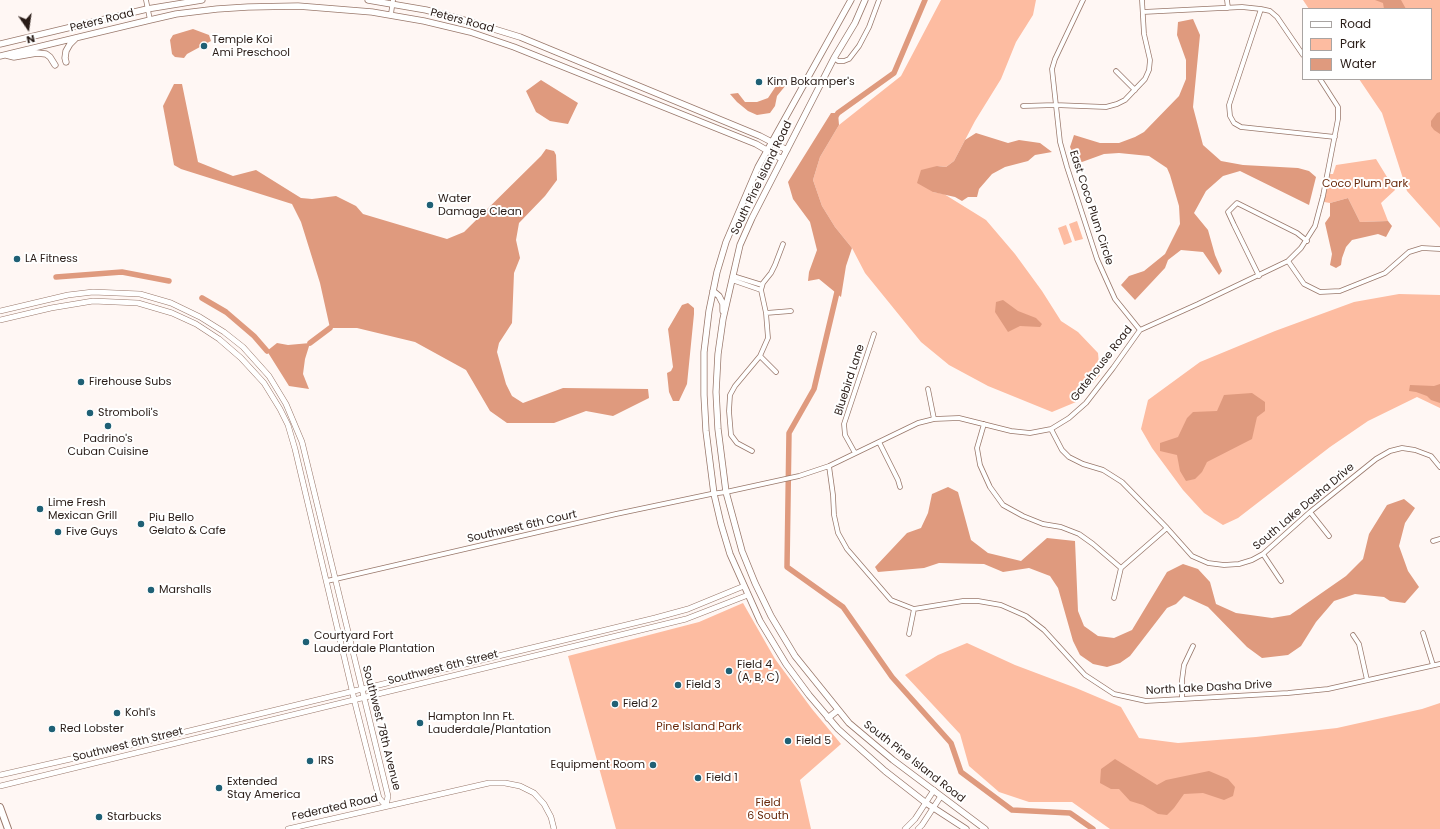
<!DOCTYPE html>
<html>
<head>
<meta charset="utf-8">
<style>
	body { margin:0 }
	#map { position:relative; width:1440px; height:829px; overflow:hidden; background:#fff7f4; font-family:Poppins,sans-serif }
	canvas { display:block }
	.legend { position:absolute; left:1302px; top:8px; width:130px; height:72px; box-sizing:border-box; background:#fff; border:1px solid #a9a4a2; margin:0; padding:5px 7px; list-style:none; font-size:12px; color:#291c17 }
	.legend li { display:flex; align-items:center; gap:8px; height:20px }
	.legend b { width:20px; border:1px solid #a9a4a2 }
	.north { position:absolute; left:8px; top:8px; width:40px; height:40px; -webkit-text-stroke:3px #fff; paint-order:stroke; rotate:167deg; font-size:11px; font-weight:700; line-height:16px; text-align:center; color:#291c17 }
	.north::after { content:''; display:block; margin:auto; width:14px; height:18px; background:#291c17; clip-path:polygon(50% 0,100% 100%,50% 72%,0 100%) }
</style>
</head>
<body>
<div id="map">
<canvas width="1440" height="829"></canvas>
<ul class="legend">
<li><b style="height:5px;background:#fff"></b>Road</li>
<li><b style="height:11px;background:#fdbca1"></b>Park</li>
<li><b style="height:11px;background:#df9a7e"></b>Water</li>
</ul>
<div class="north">N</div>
</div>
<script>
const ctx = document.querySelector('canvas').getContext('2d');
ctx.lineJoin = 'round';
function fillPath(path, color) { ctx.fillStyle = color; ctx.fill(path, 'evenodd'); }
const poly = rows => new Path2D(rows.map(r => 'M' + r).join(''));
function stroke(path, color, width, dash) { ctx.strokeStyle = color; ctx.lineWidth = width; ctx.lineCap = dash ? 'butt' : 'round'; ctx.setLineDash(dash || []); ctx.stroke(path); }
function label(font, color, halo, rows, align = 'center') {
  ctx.font = font + ' Poppins,sans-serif'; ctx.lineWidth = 4; ctx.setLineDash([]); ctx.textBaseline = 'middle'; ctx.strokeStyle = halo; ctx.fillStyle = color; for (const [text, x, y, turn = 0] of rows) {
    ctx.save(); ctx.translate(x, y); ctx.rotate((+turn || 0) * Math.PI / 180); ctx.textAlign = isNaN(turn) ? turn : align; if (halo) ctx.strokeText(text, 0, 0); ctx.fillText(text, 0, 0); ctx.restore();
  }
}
fillPath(poly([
	[941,0,1036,0,1033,15,1016,42,1001,79,975,121,954,161,946,167,937,166,933,192,944,194,986,220,1015,254,1042,291,1061,321,1078,332,1098,353,1100,375,1076,402,1052,412,988,386,949,365,921,342,865,273,852,248,835,227,822,206,813,180,820,157,839,125,901,76],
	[1303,0,1440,0,1440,228,1407,191,1382,113,1359,79,1431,79,1431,9,1309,9],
	[1376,159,1395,190,1381,203,1388,221,1360,222,1348,198,1330,203,1324,202,1330,174,1333,174,1336,165],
	[1077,221,1083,239,1075,241,1069,224],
	[1066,225,1072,242,1064,245,1058,228],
	[1399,294,1440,295,1440,408,1417,397,1368,421,1330,447,1238,518,1223,525,1204,513,1183,490,1152,448,1141,429,1148,400,1200,362,1275,331,1354,302],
	[743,603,775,659,812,709,841,744,800,780,811,829,616,829,568,656,699,622],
	[967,643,1015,665,1076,688,1121,707,1139,738,1178,743,1256,737,1337,728,1422,709,1440,703,1440,829,1110,829,1072,802,1029,802,999,792,969,766,960,734,905,675,938,655]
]), '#fdbca1');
fillPath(poly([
	[1375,0,1401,0,1406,9,1384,9,1383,3],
	[1193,19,1200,35,1193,107,1203,145,1221,161,1243,165,1298,168,1309,171,1316,177,1309,205,1240,171,1223,176,1206,191,1194,213,1208,230,1215,255,1222,271,1219,275,1203,252,1181,250,1168,260,1165,268,1135,300,1121,285,1129,276,1144,271,1165,254,1180,224,1179,206,1170,175,1167,168,1149,156,1119,153,1104,154,1082,162,1076,160,1070,147,1074,135,1100,143,1119,143,1135,137,1144,132,1179,96,1186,79,1186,60,1177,35,1178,22],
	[193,29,209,35,211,41,187,54,184,58,175,57,172,54,170,40,173,35],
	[788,78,786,85,777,96,775,106,770,113,757,115,748,111,737,102,730,94,738,93,745,102,757,102,768,98,776,86],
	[541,80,578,103,568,124,550,121,536,112,526,91],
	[174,84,182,84,198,162,233,176,256,170,301,198,312,199,336,196,356,206,363,214,447,239,464,232,541,156,546,149,554,151,556,155,557,180,545,196,519,223,516,240,520,258,514,273,512,323,499,343,497,352,506,384,512,396,523,403,563,388,648,389,649,398,613,416,586,411,554,423,507,423,490,411,466,370,415,342,357,328,330,328,320,283,301,222,292,204,181,169,174,165,163,106],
	[1440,112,1440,134,1434,130,1431,126,1431,121,1437,113],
	[831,113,838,113,839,125,820,157,813,180,822,206,835,227,852,248,846,266,841,297,819,279,808,281,809,272,817,250,810,222,793,199,788,182],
	[976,133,1008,143,1019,140,1040,143,1052,152,1035,155,1028,161,1005,167,992,174,979,189,977,197,968,197,962,201,955,197,933,192,917,183,921,170,937,166,946,167,954,161,965,140],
	[1348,198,1360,222,1388,221,1392,226,1386,237,1378,234,1352,240,1346,247,1342,258,1341,265,1336,268,1330,265,1332,254,1325,223,1330,216,1330,203],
	[1003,300,1018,311,1036,318,1042,324,1040,327,1020,326,1008,332,995,312,996,302],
	[688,303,694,308,694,314,687,384,679,401,673,401,669,392,667,373,671,371,673,367,668,329,682,305],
	[277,343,288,345,310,343,305,359,303,374,309,389,289,386,267,351],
	[1440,384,1440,403,1431,400,1427,396,1416,392,1409,391,1410,385,1434,386],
	[1252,393,1265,402,1265,411,1257,417,1252,439,1207,462,1202,472,1195,479,1186,481,1180,471,1177,455,1160,451,1160,443,1178,437,1187,418,1193,412,1217,411,1224,395],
	[948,487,958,492,971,540,988,553,1021,561,1047,538,1075,541,1078,611,1084,626,1098,636,1114,638,1132,630,1167,572,1183,564,1198,569,1210,582,1216,604,1236,613,1272,618,1290,615,1346,576,1363,559,1369,534,1387,505,1404,499,1415,508,1405,523,1399,546,1408,571,1419,587,1405,603,1390,601,1384,597,1355,594,1334,601,1316,622,1301,646,1288,655,1262,658,1247,647,1208,607,1184,596,1176,604,1167,608,1130,656,1120,663,1107,667,1093,664,1080,655,1073,641,1058,588,1050,576,1029,568,1003,572,984,564,939,563,924,568,878,572,875,567,907,533,921,528,928,513,932,494],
	[1115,759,1157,785,1166,780,1209,771,1228,779,1235,787,1233,796,1224,800,1203,793,1184,794,1174,808,1167,815,1158,814,1143,805,1130,801,1119,789,1111,789,1100,783,1101,769]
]), '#df9a7e');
stroke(poly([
	[834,119,838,113,894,73,925,0],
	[56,277,122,272,169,281],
	[838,288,814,389,789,433,787,567,843,607,892,677,951,743,961,772,1012,810,1070,813,1093,829],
	[202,298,226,312,254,336,267,351],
	[310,343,330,328]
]), '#df9a7e', 5.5);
const minor = poly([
	[146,0,150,20],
	[1083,0,1055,59,1052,69,1060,142,1067,167,1097,259,1115,299,1140,330],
	[1227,0,1228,8],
	[1261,9,1229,105,1230,116,1234,123,1241,127,1335,137],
	[1143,12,1242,7,1261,9,1270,11,1277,17,1303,55],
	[391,14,393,0],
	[834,58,838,61,844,61,849,59,859,46,869,27,879,0],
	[1116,71,1135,90],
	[1023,106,1055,105,1106,107,1117,104,1125,100,1145,79,1149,70,1150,60,1144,34,1142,0],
	[1288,261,1304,284,1320,292,1340,291,1385,273,1409,252,1422,248,1440,249],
	[733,276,762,285],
	[1259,276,1234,225,1228,212,1237,203,1297,233,1307,241],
	[732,280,761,290],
	[766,313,791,311],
	[760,356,776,372],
	[928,389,934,419],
	[984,424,977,448,980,465,990,487,1003,505,1023,516,1043,524,1061,527,1079,534,1093,544,1121,568],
	[1051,429,1062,450,1069,457,1083,464,1103,470,1122,482,1167,528,1192,556,1208,563,1224,565,1239,564,1252,560,1263,554,1310,512,1376,459,1390,451,1402,448,1415,450,1431,456,1440,467],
	[879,442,898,480,900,487],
	[752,451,737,443,731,435,729,411,730,395,735,386,760,356,768,338,766,313,761,290,763,283,771,273,775,265,783,244],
	[855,453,845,435,844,424,874,334],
	[829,466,833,495,834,515,838,533,847,549,891,600,914,609],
	[1310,512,1329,536],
	[1433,541,1440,539],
	[1263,554,1281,581],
	[327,581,616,514,711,494,726,492,799,476,829,466,918,423,934,419,959,418,1011,431,1030,433,1051,429,1069,418,1086,403,1113,368,1140,330,1198,304,1288,261,1301,248,1315,226,1323,196,1338,119,1338,107,1320,79],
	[1114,598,1121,568,1167,528],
	[914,609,963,601,978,601,1001,605,1026,616,1044,630,1085,675,1114,694,1146,701,1288,693,1328,689,1440,664],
	[1423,633,1433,665],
	[909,634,914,609],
	[1353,635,1359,644,1367,680],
	[1182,699,1182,680,1184,665,1193,646]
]);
const tertiary = poly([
	[0,311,68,295,93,292,140,294,171,303,200,317,224,332,243,347,269,376,286,404,302,442,388,796,386,806],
	[0,320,51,308,93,301,138,303,172,313,196,324,219,339,241,358,264,383,280,409,288,425,295,449,356,707,379,798,386,806],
	[0,775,119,748,655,618,688,609,744,586],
	[0,786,686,619,748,595],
	[288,829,489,783,505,783,520,786,534,793,544,804,551,817,554,829],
	[905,829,915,819,934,790],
	[918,829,922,825,941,796]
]);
const secondary = poly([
	[368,0,426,10,471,22,520,37,760,136,787,150],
	[851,0,758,167,726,242,717,272,709,311,704,352,704,395,706,431,714,494,721,524,730,554,760,621,786,664,809,695,838,729,885,771,926,803,966,829],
	[865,0,855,23,834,58,752,218,740,245,723,319,718,354,716,392,718,429,726,492,742,551,755,583,771,616,795,656,849,723,893,760,985,829],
	[0,44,147,9,202,0],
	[6,55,14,57,37,53,46,54,50,57,55,65],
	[0,56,150,20,176,14,217,9,248,7,298,6,372,12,424,21,470,32,514,47,756,144,782,159],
	[66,62,65,58,66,51,70,44,76,38],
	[713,291,719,296,723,304,723,311],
	[828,718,838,710]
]);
const primary = poly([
	[0,807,8,829]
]);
stroke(minor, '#99786b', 5.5);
stroke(tertiary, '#99786b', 6);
stroke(secondary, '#99786b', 7);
stroke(primary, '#99786b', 8);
stroke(minor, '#fff', 4);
stroke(tertiary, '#fff', 5);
stroke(secondary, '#fff', 5.5);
stroke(primary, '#fff', 6);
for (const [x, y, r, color] of [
	[204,46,4,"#1f6075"],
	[759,82,4,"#1f6075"],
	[430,205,4,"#1f6075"],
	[17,259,4,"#1f6075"],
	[81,382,4,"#1f6075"],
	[90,413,4,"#1f6075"],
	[108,426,4,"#1f6075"],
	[40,509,4,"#1f6075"],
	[141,524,4,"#1f6075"],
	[58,532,4,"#1f6075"],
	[151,590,4,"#1f6075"],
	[306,642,4,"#1f6075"],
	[729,671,4,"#1f6075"],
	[678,685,4,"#1f6075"],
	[615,704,4,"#1f6075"],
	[117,713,4,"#1f6075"],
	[420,723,4,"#1f6075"],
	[52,729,4,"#1f6075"],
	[788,741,4,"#1f6075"],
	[310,761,4,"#1f6075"],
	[653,765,4,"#1f6075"],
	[698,778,4,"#1f6075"],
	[219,788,4,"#1f6075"],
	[99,817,4,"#1f6075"]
]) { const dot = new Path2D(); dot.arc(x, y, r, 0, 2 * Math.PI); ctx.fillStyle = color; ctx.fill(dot); stroke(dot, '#fff', 1.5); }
label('11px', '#291c17', '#fff', [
	["Peters Road",102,21,-14],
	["Peters Road",462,21,15],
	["South Pine Island Road",762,178,-64],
	["East Coco Plum Circle",1091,208,72],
	["Gatehouse Road",1102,364,-52],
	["Bluebird Lane",850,380,-72],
	["South Lake Dasha Drive",1304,507,-40],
	["Southwest 6th Court",522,527,-13],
	["Southwest 6th Street",443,668,-14],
	["North Lake Dasha Drive",1209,688,-3],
	["Southwest 78th Avenue",381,728,76],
	["Southwest 6th Street",128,745,-14],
	["South Pine Island Road",914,762,38],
	["Federated Road",335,808,-13]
]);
label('11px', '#291c17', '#fff', [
	["Temple Koi",212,40],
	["Ami Preschool",212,53],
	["Kim Bokamper's",767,82],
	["Water",438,199],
	["Damage Clean",438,212],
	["LA Fitness",25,259],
	["Firehouse Subs",89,382],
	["Stromboli's",98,413],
	["Padrino's",108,439,"center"],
	["Cuban Cuisine",108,452,"center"],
	["Lime Fresh",48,503],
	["Mexican Grill",48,516],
	["Piu Bello",149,518],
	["Gelato & Cafe",149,531],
	["Five Guys",66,532],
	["Marshalls",159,590],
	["Courtyard Fort",314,636],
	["Lauderdale Plantation",314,649],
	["Field 4",737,665],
	["(A, B, C)",737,678],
	["Field 3",686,685],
	["Field 2",623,704],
	["Kohl's",125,713],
	["Hampton Inn Ft.",428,717],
	["Lauderdale/Plantation",428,730],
	["Red Lobster",60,729],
	["Field 5",796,741],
	["IRS",318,761],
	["Equipment Room",645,765,"right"],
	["Field 1",706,778],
	["Extended",227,782],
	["Stay America",227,795],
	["Starbucks",107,817]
], 'left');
label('11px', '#692a0c', '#fff', [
	["Coco Plum Park",1365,184],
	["Pine Island Park",699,727],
	["Field",768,803],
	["6 South",768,816]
]);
</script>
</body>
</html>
